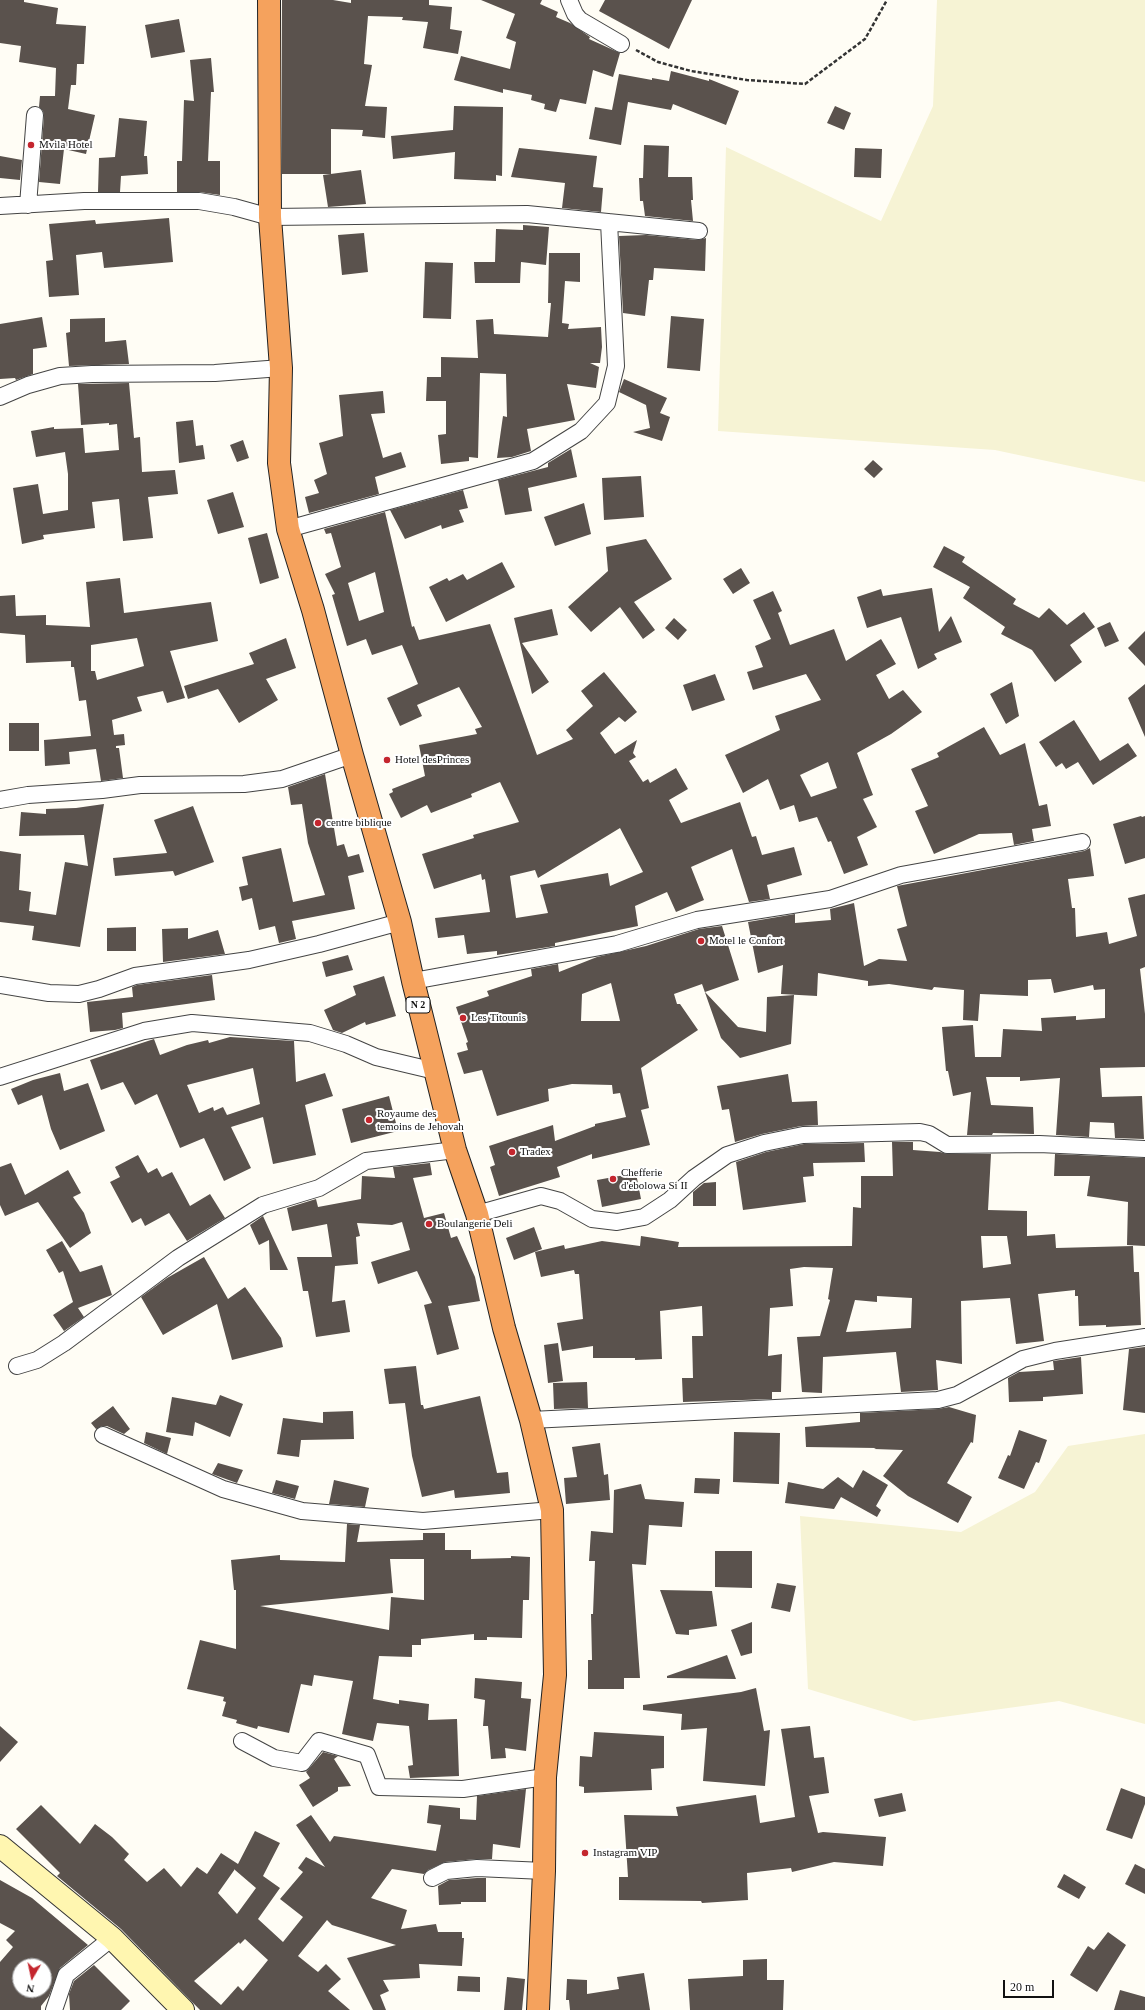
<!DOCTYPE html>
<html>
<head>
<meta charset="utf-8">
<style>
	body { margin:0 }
	#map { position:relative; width:1145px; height:2010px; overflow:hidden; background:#fffdf5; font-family:Georgia,serif }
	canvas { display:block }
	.north { position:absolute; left:12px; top:1958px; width:40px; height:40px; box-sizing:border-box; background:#fff; border:1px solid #a0a0a0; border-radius:50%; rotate:189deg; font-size:11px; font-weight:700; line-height:16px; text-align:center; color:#111 }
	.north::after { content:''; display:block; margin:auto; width:14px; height:18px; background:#c4262e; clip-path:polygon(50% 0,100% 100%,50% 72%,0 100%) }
	.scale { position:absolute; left:1003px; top:1980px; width:51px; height:18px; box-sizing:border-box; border:2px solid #111; border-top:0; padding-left:5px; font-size:12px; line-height:14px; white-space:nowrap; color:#111; -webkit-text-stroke:3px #fff; paint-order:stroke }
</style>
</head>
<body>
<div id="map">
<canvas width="1145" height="2010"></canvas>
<div class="north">N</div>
<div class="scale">20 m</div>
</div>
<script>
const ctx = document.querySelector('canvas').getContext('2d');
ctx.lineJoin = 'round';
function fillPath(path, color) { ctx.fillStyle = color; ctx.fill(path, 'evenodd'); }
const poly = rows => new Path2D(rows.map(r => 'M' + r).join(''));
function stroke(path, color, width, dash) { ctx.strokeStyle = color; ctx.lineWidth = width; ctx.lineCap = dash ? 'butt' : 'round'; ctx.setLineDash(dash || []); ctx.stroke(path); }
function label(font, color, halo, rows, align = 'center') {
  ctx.font = font + ' Georgia,serif'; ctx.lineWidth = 4; ctx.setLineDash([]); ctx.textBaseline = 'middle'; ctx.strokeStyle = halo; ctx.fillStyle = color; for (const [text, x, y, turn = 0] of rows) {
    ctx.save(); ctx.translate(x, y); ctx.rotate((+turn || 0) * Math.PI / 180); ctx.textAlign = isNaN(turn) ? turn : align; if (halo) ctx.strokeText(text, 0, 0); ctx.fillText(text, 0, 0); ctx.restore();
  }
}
fillPath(poly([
	[937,0,1145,0,1145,482,995,450,718,431,726,147,881,221,933,106],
	[1145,1434,1145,1724,1059,1701,914,1721,808,1689,800,1516,961,1532,1035,1492,1068,1446]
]), '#f6f3d4');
fillPath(poly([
	[0,0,24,0,24,2,58,8,56,24,86,26,84,64,77,64,76,85,71,85,68,109,95,115,86,154,64,149,60,184,39,182,44,116,43,111,39,107,40,96,55,96,56,68,19,62,21,46,0,43],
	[282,0,333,0,351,3,351,0,429,0,429,5,452,7,450,29,462,31,458,54,423,48,428,22,402,20,403,17,368,16,364,64,372,65,365,106,387,107,385,138,362,136,363,130,331,129,331,174,282,174],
	[481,0,542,0,540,4,558,12,556,17,570,23,590,37,589,39,620,53,613,77,593,70,586,104,560,99,556,112,544,109,545,104,531,100,532,95,503,89,503,93,454,80,461,56,510,69,516,42,506,38,515,14],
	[605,0,692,0,669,49,599,11],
	[179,19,185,52,151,58,145,25],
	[211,58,214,92,211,92,208,161,220,161,220,195,199,192,177,192,177,161,182,161,184,100,194,101,190,60],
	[671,71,709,81,709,79,739,91,726,125,673,104,671,110,628,102,621,145,589,139,595,107,612,110,619,74,652,80,652,78,669,81],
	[454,106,503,107,502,176,496,175,496,181,454,179,455,152,393,159,391,136,453,130],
	[835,106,851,113,844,130,827,123],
	[119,118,147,121,144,156,147,156,148,174,121,176,120,192,98,192,99,158,115,157],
	[644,145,669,146,668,177,692,177,693,200,691,200,693,221,645,216,643,201,640,201,639,178,643,178],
	[519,148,597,156,593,187,603,188,601,212,562,208,565,183,511,177],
	[855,148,882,149,881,178,854,177],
	[0,156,22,160,20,180,0,178],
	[361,170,366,204,328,207,323,175],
	[169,218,173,262,104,268,102,252,76,255,79,295,49,297,46,261,53,260,49,224,95,220,96,224],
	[523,225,549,227,546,265,521,262,520,283,475,283,474,262,495,262,496,229,523,230],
	[364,233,368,272,342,275,338,235],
	[619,236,646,235,698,240,706,238,705,271,654,268,653,280,649,280,645,316,623,313],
	[549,253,580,253,580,282,565,281,562,323,569,324,568,329,601,327,602,347,600,363,590,363,599,367,596,388,567,384,575,420,527,429,531,451,512,457,497,458,503,416,507,417,506,374,480,373,478,458,469,457,469,461,441,464,438,435,446,434,446,401,426,401,427,377,441,377,441,357,478,358,476,320,493,319,494,334,548,337,551,303,548,303],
	[425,262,453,263,451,319,423,318],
	[671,316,704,319,700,371,667,368],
	[42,317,47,347,33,349,33,374,16,380,15,378,0,379,0,324],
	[105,318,105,342,126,340,129,364,69,366,66,333,70,332,70,319],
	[624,379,667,398,660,413,670,417,662,441,633,432,650,428,646,405,619,392],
	[129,383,134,438,140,437,142,472,175,470,178,494,148,497,153,538,123,541,119,499,92,502,95,528,43,535,44,539,22,544,13,488,38,484,43,514,68,510,68,474,65,452,36,457,31,431,54,427,54,429,83,428,85,453,119,450,117,424,109,425,109,423,81,425,78,384],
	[383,391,385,413,371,414,383,458,401,452,406,467,375,477,379,494,309,513,305,497,319,493,314,480,327,474,319,443,343,436,339,395],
	[193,420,196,446,203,445,205,459,179,463,176,422],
	[243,440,249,458,237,462,230,445],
	[571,449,577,477,528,488,532,511,505,515,498,480,548,467,548,463],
	[873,460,883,469,874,478,864,469],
	[641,476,644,517,604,520,602,478],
	[463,490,468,508,459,510,464,522,442,529,441,525,405,539,390,510],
	[233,492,244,527,218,534,207,500],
	[584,503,591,534,555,546,544,517],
	[385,512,412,627,414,626,419,640,490,624,537,755,573,739,566,730,593,706,581,691,604,672,637,712,625,722,619,717,600,733,615,754,637,740,633,753,636,757,629,761,643,782,648,779,650,783,676,768,688,789,669,800,681,823,740,802,752,837,756,836,762,855,794,847,802,875,767,885,770,899,749,902,732,849,691,867,704,900,676,912,667,892,635,906,638,926,555,943,555,946,497,955,497,951,467,954,464,935,438,938,435,918,490,912,485,879,482,880,481,874,434,889,422,854,474,838,473,835,519,822,500,782,471,794,472,797,431,813,427,805,401,818,389,794,393,792,392,789,425,776,419,745,477,734,475,729,482,727,459,687,417,705,422,716,400,726,387,698,418,684,402,645,372,655,366,639,347,646,332,595,335,594,325,574,341,567,331,533,326,534,324,529],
	[375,572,384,612,359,621,348,583],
	[620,828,643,872,610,886,608,873,540,885,548,913,516,918,510,876,535,870,538,878],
	[267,533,279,578,260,584,248,538],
	[646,539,672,579,634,602,655,630,643,639,620,607,591,632,568,607,608,571,606,547],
	[944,546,965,557,962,562,1016,599,1013,604,1039,618,1049,608,1067,625,1084,612,1095,627,1070,645,1082,662,1055,682,1032,650,1001,634,1005,627,963,598,970,587,933,567],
	[502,562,515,587,446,622,429,587,447,578,449,581,463,574,467,580],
	[741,568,750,583,733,594,723,579],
	[120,578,124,613,211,602,218,641,170,651,185,698,167,703,163,691,137,697,142,711,112,720,114,735,124,734,125,745,116,746,116,748,119,748,123,778,101,781,96,749,69,752,70,764,45,766,44,740,91,736,86,700,79,701,74,667,71,667,71,661,26,663,25,635,0,633,0,596,15,595,16,616,46,615,46,625,90,627,86,582],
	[137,638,144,666,97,680,95,671,91,671,91,645],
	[932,588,939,632,951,616,962,642,934,654,937,659,918,669,901,617,867,628,857,597,881,589,883,596],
	[773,591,782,611,778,613,790,645,834,629,846,661,881,639,896,664,876,675,889,699,903,690,922,712,891,734,857,753,873,795,863,799,877,827,857,837,868,865,844,874,831,841,828,842,817,817,799,822,794,805,780,810,768,779,743,793,725,755,780,730,775,716,821,700,806,674,753,690,747,672,763,667,755,646,771,639,753,600],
	[828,762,837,788,811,797,800,775],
	[552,609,558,635,522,643,549,682,532,694,514,618],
	[674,618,687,630,678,640,665,628],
	[1110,622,1119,641,1105,647,1097,628],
	[1145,631,1145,666,1128,648],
	[286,638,296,668,266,679,278,700,239,723,218,689,188,699,184,686,254,664,249,653],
	[715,674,725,700,692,711,683,685],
	[1012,682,1019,716,1006,724,990,694],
	[1145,684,1145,737,1128,698],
	[1074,720,1100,761,1128,743,1137,756,1093,785,1078,762,1066,769,1062,763,1056,767,1039,742],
	[9,723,39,723,39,751,9,751],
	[984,727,1000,755,1025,743,1039,806,1047,804,1051,826,1032,829,1034,841,1014,845,1012,833,979,834,934,854,915,811,928,806,911,769,939,757,937,753],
	[325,774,337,846,344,844,348,857,359,854,364,872,348,876,355,909,292,921,296,939,279,943,275,926,259,930,252,898,242,901,239,887,248,885,242,857,281,848,293,902,325,895,308,843,302,804,291,805,288,787],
	[104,804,80,947,32,940,34,926,0,922,0,851,21,854,19,890,31,892,29,911,56,915,65,862,88,866,84,835,19,836,21,812,46,814,46,809,76,808],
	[193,806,214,862,175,876,173,871,115,876,113,858,167,853,154,820],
	[1141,816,1142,817,1145,816,1145,858,1125,864,1113,824],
	[1090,848,1094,876,1068,879,1072,908,1075,908,1076,937,1107,932,1109,944,1137,936,1128,898,1145,894,1145,967,1140,969,1145,1014,1145,1067,1100,1068,1102,1097,1142,1096,1144,1139,1115,1138,1114,1123,1090,1122,1089,1137,1056,1135,1060,1078,1020,1081,1020,1077,986,1077,991,1105,1033,1107,1034,1134,993,1133,992,1135,967,1135,971,1092,953,1096,948,1071,946,1071,942,1027,973,1025,975,1057,1001,1057,1003,1029,1042,1031,1041,1018,1076,1016,1076,1020,1105,1018,1105,989,1094,990,1093,985,1054,993,1051,979,1028,980,1028,996,980,994,978,1021,963,1020,964,990,934,987,932,990,889,984,868,986,868,981,818,973,817,996,781,994,783,965,758,973,748,922,795,914,795,923,831,920,830,909,854,903,864,966,879,959,907,961,897,929,907,926,897,886,1084,851],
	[722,926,739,980,705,992,738,1027,766,1032,767,997,794,995,791,1044,740,1058,721,1038,702,984,674,994,677,1004,680,1004,698,1030,641,1068,649,1108,641,1110,650,1145,592,1159,592,1154,557,1167,560,1177,499,1196,490,1167,495,1165,489,1146,553,1125,555,1141,595,1126,595,1124,626,1117,620,1093,613,1094,612,1085,572,1084,548,1089,549,1101,497,1116,482,1070,464,1074,457,1053,468,1050,466,1043,468,1042,456,1007,489,996,487,991,532,976,531,969,558,964,559,972,597,957,646,946,699,929],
	[611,983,620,1021,581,1021,582,994],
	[136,927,136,951,107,951,107,928],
	[188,928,188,939,218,930,225,954,163,962,162,929],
	[348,955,353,970,326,977,322,962],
	[212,975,215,1000,122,1013,123,1028,115,1030,90,1032,87,1002,133,997,132,987,137,985],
	[384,976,396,1016,366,1025,365,1022,342,1033,333,1030,324,1010,356,995,353,986],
	[230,1037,294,1041,296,1082,325,1073,333,1096,305,1105,316,1155,273,1164,263,1117,231,1127,251,1168,224,1181,204,1138,180,1148,157,1094,135,1105,123,1082,101,1090,90,1060,154,1039,160,1055,187,1045,208,1040,209,1043],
	[253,1068,260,1104,227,1115,223,1107,214,1111,213,1107,199,1113,187,1085],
	[60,1073,64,1091,88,1083,105,1131,60,1150,51,1129,42,1095,18,1105,11,1089,33,1080],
	[788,1074,792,1102,817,1101,818,1125,801,1126,762,1134,735,1142,729,1109,722,1110,717,1086],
	[389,1096,398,1131,351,1143,342,1109],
	[892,1142,913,1142,913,1150,940,1152,947,1154,991,1154,988,1210,1027,1211,1027,1236,1055,1234,1056,1248,1133,1246,1134,1272,1139,1272,1141,1325,1106,1327,1106,1325,1079,1326,1078,1296,1075,1296,1075,1290,1038,1294,1044,1341,1016,1344,1010,1298,961,1301,962,1364,936,1360,938,1390,901,1392,896,1352,823,1357,822,1393,802,1392,797,1337,820,1336,830,1300,828,1299,833,1268,804,1267,790,1269,793,1306,770,1308,768,1356,782,1354,781,1392,772,1392,772,1399,683,1402,682,1378,693,1378,692,1336,703,1336,702,1306,660,1311,662,1359,635,1360,635,1358,593,1358,593,1346,562,1351,557,1323,583,1319,579,1274,575,1274,574,1270,541,1277,535,1252,564,1245,565,1249,602,1241,640,1246,641,1236,679,1242,678,1247,852,1246,853,1207,861,1208,861,1176,893,1176],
	[981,1236,1007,1236,1011,1264,983,1268],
	[877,1296,912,1298,911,1328,846,1332,855,1300,877,1302],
	[864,1143,865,1162,813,1163,814,1176,803,1177,806,1202,743,1210,736,1162,766,1152,804,1144],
	[1055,1154,1145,1158,1145,1246,1127,1245,1128,1202,1087,1196,1090,1176,1054,1176],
	[138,1155,148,1173,157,1168,162,1177,172,1172,190,1206,210,1194,225,1218,187,1241,169,1213,145,1226,141,1218,132,1223,110,1182,120,1177,115,1167],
	[11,1163,25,1195,68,1170,81,1193,73,1197,84,1213,91,1233,70,1248,38,1202,5,1216,0,1205,0,1167],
	[430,1163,432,1175,413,1178,424,1218,444,1213,451,1238,457,1236,475,1277,480,1301,448,1306,459,1349,437,1355,424,1305,432,1303,417,1271,378,1284,371,1262,410,1250,402,1222,392,1225,357,1223,360,1236,356,1237,358,1264,335,1266,332,1302,345,1300,350,1332,316,1337,308,1291,303,1291,297,1257,332,1257,327,1224,292,1231,287,1208,316,1199,318,1207,361,1199,362,1176,395,1178,393,1167],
	[636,1173,641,1199,602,1207,597,1180],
	[716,1182,716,1206,693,1206,693,1192,704,1183],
	[263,1216,273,1238,288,1270,270,1270,269,1240,259,1245,250,1225],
	[534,1227,542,1249,514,1260,506,1238],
	[62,1241,80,1272,102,1265,112,1295,78,1308,84,1317,64,1331,53,1315,73,1302,63,1271,59,1273,46,1250],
	[204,1257,228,1299,245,1287,281,1338,283,1347,232,1360,217,1304,163,1335,141,1297,167,1278],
	[558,1343,563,1381,548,1383,544,1345],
	[1145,1347,1145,1413,1123,1410,1129,1349],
	[1081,1357,1083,1394,1043,1397,1043,1401,1009,1402,1008,1378,1019,1372,1054,1370,1053,1361],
	[416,1366,421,1405,423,1405,424,1409,480,1396,497,1473,508,1472,510,1493,455,1498,454,1490,422,1497,412,1456,405,1403,389,1404,384,1369],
	[587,1382,588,1408,554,1409,553,1383],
	[220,1395,243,1404,230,1437,195,1422,193,1436,166,1432,172,1397,216,1405],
	[113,1406,130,1429,124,1434,107,1426,102,1426,96,1429,91,1423],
	[949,1407,976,1415,973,1443,971,1442,947,1483,972,1497,958,1523,908,1496,883,1476,903,1450,874,1449,876,1448,806,1447,805,1427,860,1422,860,1413,938,1409],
	[353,1411,354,1439,301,1440,299,1457,277,1454,283,1418,323,1423,323,1412],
	[1019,1430,1047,1440,1039,1463,1036,1462,1024,1489,998,1478,1008,1455,1010,1456],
	[146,1432,171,1438,167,1454,144,1443],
	[734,1432,780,1433,779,1484,733,1482],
	[600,1443,604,1475,608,1474,610,1500,566,1504,564,1478,577,1477,572,1447],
	[218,1463,243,1470,237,1483,212,1474],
	[863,1470,888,1485,876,1506,881,1510,877,1517,841,1497,834,1509,785,1503,788,1482,823,1489,838,1477,853,1488],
	[695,1478,720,1479,719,1494,694,1493],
	[276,1480,299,1486,295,1499,272,1493],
	[334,1480,369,1488,365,1507,329,1504],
	[641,1484,645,1499,684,1502,682,1527,649,1525,646,1565,632,1564,640,1678,624,1678,624,1689,588,1689,588,1660,592,1660,591,1614,593,1614,595,1561,589,1561,591,1531,613,1533,614,1490],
	[347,1524,360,1525,357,1542,423,1540,423,1533,445,1533,445,1550,471,1550,471,1559,511,1558,511,1556,530,1557,529,1600,523,1600,522,1638,487,1637,487,1640,474,1640,474,1634,421,1639,421,1645,412,1645,412,1657,379,1656,373,1699,399,1704,399,1700,429,1704,428,1720,457,1719,459,1776,410,1778,408,1766,413,1765,409,1726,377,1723,373,1741,342,1734,353,1681,314,1675,312,1686,301,1684,289,1733,258,1726,257,1729,236,1723,237,1720,222,1716,226,1702,223,1701,224,1697,187,1689,200,1640,236,1649,236,1590,234,1590,231,1560,280,1555,280,1560,345,1562],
	[390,1559,424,1559,424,1600,391,1597,389,1630,260,1606,393,1593],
	[715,1551,752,1551,752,1588,715,1587],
	[777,1583,796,1586,790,1612,771,1608],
	[660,1590,712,1591,717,1626,689,1630,689,1635,676,1634],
	[752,1622,752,1653,741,1656,731,1630],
	[727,1655,736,1679,667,1678,667,1676],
	[475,1678,522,1682,521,1698,531,1699,526,1751,505,1748,506,1758,491,1759,488,1726,483,1726,485,1700,474,1698],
	[756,1688,764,1731,770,1730,765,1786,703,1781,707,1728,681,1730,682,1714,643,1710,643,1705,741,1692],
	[0,1726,18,1742,0,1762],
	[810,1726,814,1758,824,1757,829,1793,809,1796,818,1833,823,1832,886,1837,883,1866,834,1862,792,1872,791,1868,747,1873,748,1900,702,1903,701,1901,619,1900,619,1877,628,1877,624,1815,678,1816,676,1807,756,1795,760,1823,795,1817,781,1729],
	[594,1732,664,1736,664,1768,651,1769,652,1790,584,1793,584,1787,579,1786,580,1756,592,1757],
	[323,1752,338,1756,334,1759,351,1786,338,1787,338,1791,313,1807,299,1785,310,1778,306,1772],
	[1121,1788,1145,1797,1145,1804,1132,1839,1106,1830],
	[526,1789,520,1848,493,1844,492,1859,476,1859,445,1862,428,1870,424,1874,392,1869,371,1898,407,1910,401,1929,436,1924,438,1932,462,1932,462,1938,464,1938,462,1966,419,1964,420,1978,383,1980,389,1991,380,1995,386,2010,373,2010,347,1958,396,1945,332,1925,327,1920,298,1956,318,1972,326,1964,341,1979,328,1991,350,2010,200,2010,121,1929,57,1876,60,1873,16,1829,41,1805,80,1844,95,1824,112,1837,129,1854,124,1860,147,1882,164,1868,181,1887,197,1867,207,1874,221,1853,238,1864,255,1831,280,1843,263,1876,280,1888,258,1919,283,1942,303,1917,280,1899,303,1872,298,1868,306,1857,325,1867,296,1825,311,1815,330,1842,334,1836,436,1851,441,1825,427,1823,429,1805,460,1808,460,1819,476,1820,477,1796],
	[235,1869,235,1870,256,1888,237,1914,218,1893],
	[245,1939,268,1960,243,1991,238,1986,221,2005,194,1981,239,1942,240,1944],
	[902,1793,906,1811,879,1817,874,1799],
	[1135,1864,1145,1869,1145,1894,1125,1884],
	[1064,1874,1086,1887,1079,1899,1057,1887],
	[477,1878,486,1878,486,1902,461,1902,461,1904,439,1905,438,1886,449,1880],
	[0,1880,32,1898,88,1945,60,1968,49,1996,41,2006,41,2010,0,2010,0,1962,13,1947,6,1940,15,1931,0,1923],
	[20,1966,44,1966,44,1990,20,1990],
	[1108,1932,1126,1945,1097,1992,1070,1975,1088,1946,1094,1950],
	[767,1959,767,1980,784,1980,783,2010,690,2010,688,1979,743,1976,743,1960],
	[94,1965,130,2001,121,2010,70,2010,69,1994,74,1981],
	[644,1973,650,2010,570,2010,569,2000,566,2000,567,1979,587,1980,587,1994,619,1989,617,1977],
	[458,1976,480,1977,480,1992,457,1991],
	[507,1977,525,1979,522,2010,504,2010],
	[1120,1990,1145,1997,1145,2010,1114,2010]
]), '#5a524d');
const street = poly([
	[569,0,575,14,580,20,621,44],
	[28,205,35,115],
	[0,206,84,201,199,201,234,207,270,217,527,214,699,231],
	[0,397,28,385,60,376,92,374,215,373,281,368],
	[288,529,533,461,581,431,607,403,616,366,609,222],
	[0,800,28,795,102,790,140,785,244,784,282,779,352,755],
	[413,981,617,944,697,920,830,899,901,875,1082,842],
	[0,985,49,993,79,994,99,989,135,976,249,960,319,944,400,922],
	[0,1077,144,1031,192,1023,310,1033,346,1044,376,1057,435,1071],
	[477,1214,541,1196,560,1201,592,1219,617,1222,644,1217,670,1200,694,1178,727,1155,764,1143,803,1135,920,1132,929,1134,947,1145,1039,1144,1145,1149],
	[17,1366,37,1360,64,1343,178,1258,263,1205,319,1188,366,1161,455,1150],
	[531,1420,938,1400,957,1395,1023,1359,1055,1351,1145,1337],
	[103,1435,223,1489,302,1511,423,1521,552,1510],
	[242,1741,274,1758,302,1763,319,1741,367,1755,379,1787,463,1789,545,1777],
	[432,1878,446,1871,477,1868,544,1871],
	[54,2010,66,1975,112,1938]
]);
const secondary = poly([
	[0,1846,112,1938,183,2010]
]);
const highway = poly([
	[269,0,270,217,281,368,279,463,288,529,313,610,352,755,400,922,413,981,455,1150,477,1214,504,1328,531,1420,552,1510,555,1675,545,1777,544,1871,538,2010]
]);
stroke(street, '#444', 18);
stroke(secondary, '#333', 24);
stroke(highway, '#222', 24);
stroke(poly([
	[636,50,658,62,691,71,747,80,805,84,865,39,887,0]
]), '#333', 2.5, [4, 2]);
stroke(street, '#fff', 16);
stroke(secondary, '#fff6b0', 22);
stroke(highway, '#f5a25d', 22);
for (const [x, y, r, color] of [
	[31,145,4,"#c4262e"],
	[387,760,4,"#c4262e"],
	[318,823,4,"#c4262e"],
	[701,941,4,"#c4262e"],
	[463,1018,4,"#c4262e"],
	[369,1120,4,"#c4262e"],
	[512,1152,4,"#c4262e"],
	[613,1179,4,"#c4262e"],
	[429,1224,4,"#c4262e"],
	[585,1853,4,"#c4262e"]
]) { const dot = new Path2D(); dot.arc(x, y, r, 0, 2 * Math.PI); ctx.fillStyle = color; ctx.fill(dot); stroke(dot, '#fff', 1.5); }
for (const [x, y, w] of [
	[418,1005,24]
]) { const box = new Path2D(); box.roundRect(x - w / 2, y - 8, w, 16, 3); ctx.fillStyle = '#fff'; ctx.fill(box); stroke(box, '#111', 1); }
label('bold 10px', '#111', null, [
	["N 2",418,1005]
]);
label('11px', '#111', '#fff', [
	["Mvila Hotel",39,145],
	["Hotel desPrinces",395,760],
	["centre biblique",326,823],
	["Motel le Confort",709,941],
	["Les Titounis",471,1018],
	["Royaume des",377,1114],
	["temoins de Jehovah",377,1127],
	["Tradex",520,1152],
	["Chefferie",621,1173],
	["d'ebolowa Si II",621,1186],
	["Boulangerie Deli",437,1224],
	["Instagram VIP",593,1853]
], 'left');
</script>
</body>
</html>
